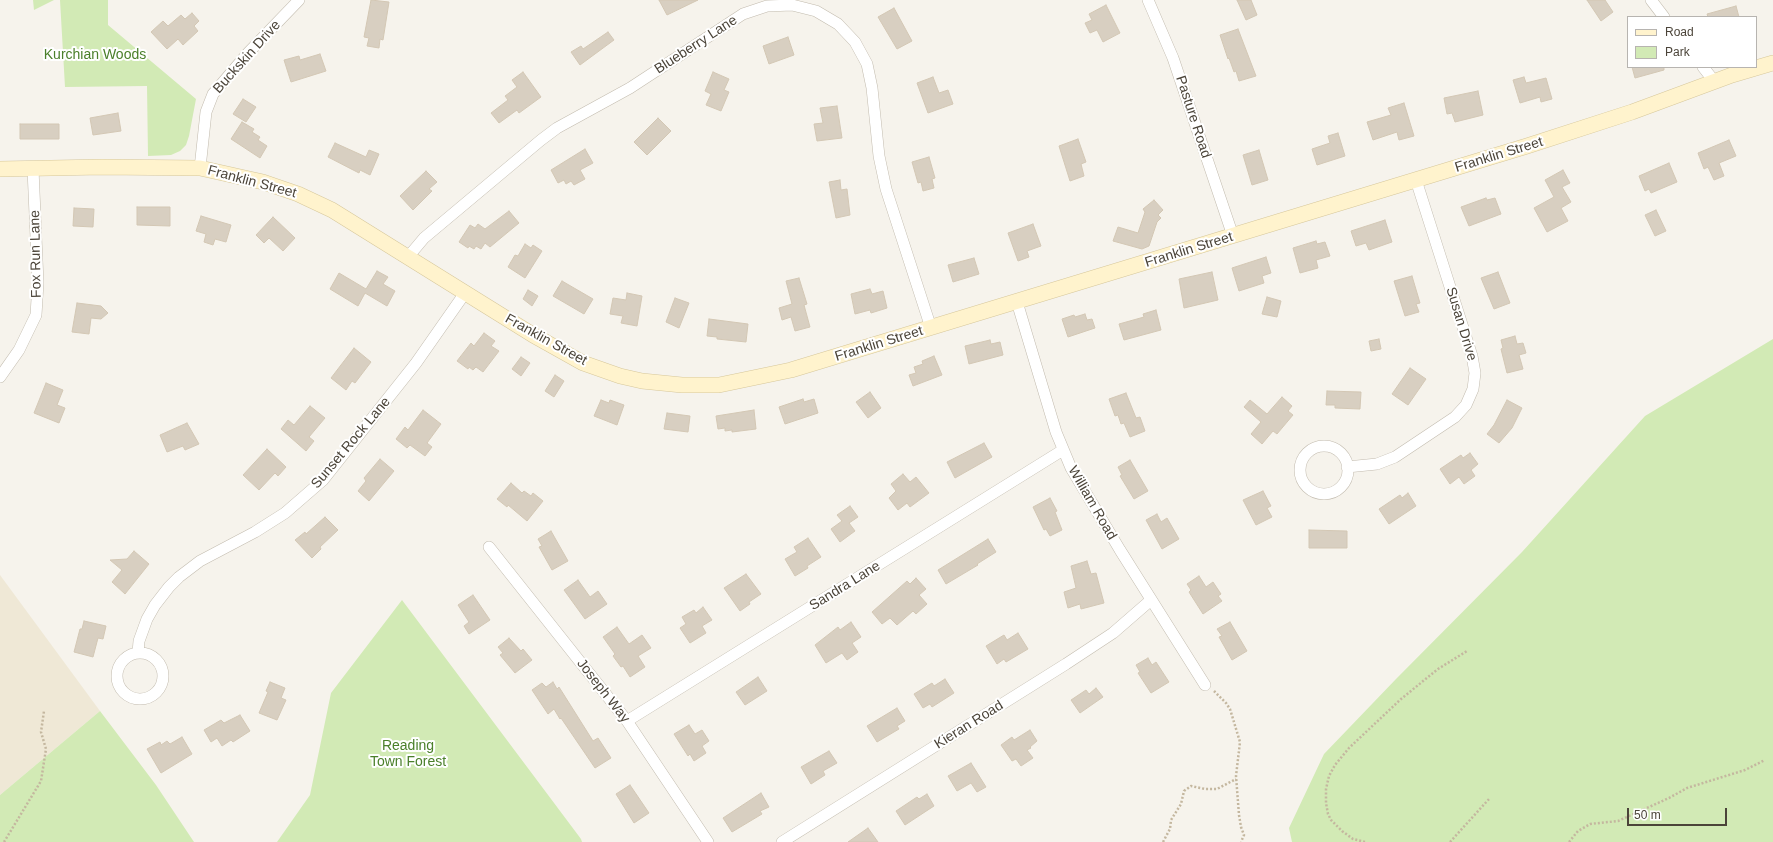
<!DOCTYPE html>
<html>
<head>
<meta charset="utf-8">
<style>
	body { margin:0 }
	#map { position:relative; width:1773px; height:842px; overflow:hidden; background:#f6f3ec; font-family:Arial,sans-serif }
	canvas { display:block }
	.legend { position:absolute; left:1627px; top:16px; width:130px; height:52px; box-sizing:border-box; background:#fff; border:1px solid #b7b4b0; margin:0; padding:5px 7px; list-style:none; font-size:12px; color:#4b4439 }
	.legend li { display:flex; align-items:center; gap:8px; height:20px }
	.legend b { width:20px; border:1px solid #b7b4b0 }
	.scale { position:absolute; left:1627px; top:808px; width:100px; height:18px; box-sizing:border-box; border:2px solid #4b4439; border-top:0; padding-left:5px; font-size:12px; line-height:14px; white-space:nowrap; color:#4b4439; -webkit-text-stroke:3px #fff; paint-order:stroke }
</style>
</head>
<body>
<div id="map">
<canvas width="1773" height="842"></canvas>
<ul class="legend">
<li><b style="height:5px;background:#fff3cd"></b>Road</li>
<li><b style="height:11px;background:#d2eab5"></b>Park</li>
</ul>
<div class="scale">50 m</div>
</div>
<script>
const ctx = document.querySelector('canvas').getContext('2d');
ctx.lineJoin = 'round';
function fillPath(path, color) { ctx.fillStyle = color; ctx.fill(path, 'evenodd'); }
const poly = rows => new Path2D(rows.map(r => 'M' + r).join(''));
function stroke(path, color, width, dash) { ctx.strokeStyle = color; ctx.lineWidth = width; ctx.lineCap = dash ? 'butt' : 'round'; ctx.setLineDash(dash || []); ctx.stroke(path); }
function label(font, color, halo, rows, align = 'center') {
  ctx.font = font + ' Arial,sans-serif'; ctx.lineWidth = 4; ctx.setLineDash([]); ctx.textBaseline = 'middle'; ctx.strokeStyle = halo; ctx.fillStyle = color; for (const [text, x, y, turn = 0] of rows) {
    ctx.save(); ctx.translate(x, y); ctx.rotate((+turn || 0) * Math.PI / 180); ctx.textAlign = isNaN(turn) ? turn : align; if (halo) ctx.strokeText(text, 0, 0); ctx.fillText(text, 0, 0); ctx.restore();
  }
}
fillPath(poly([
	[0,575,100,711,0,795]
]), '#efe8d6');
fillPath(poly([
	[33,0,54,0,34,10],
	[60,0,108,0,108,25,196,99,189,136,186,145,180,151,171,155,148,156,147,86,65,87],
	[1773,339,1773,842,1292,842,1289,828,1324,754,1396,679,1522,552,1645,416],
	[402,600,581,839,582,842,277,842,310,795,331,693],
	[100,711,156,785,194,842,0,842,0,795]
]), '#d2eab5');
const building = poly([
	[371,0,389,2,383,40,380,39,379,48,367,46,369,38,364,37,371,0],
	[659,0,698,0,667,15,659,0],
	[1237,0,1251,0,1257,15,1246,20,1237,0],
	[1587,0,1605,0,1613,12,1601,21,1587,0],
	[1106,5,1120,33,1103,42,1097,30,1090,33,1085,23,1092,20,1089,14,1106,5],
	[1736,6,1739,17,1708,17,1707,14,1736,6],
	[894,8,912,41,897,49,878,17,894,8],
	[192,13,199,21,194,26,198,31,183,45,178,39,167,49,151,32,163,21,168,26,181,15,185,19,192,13],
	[1238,29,1256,76,1239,81,1236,71,1234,72,1229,58,1228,59,1220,35,1238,29],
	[608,32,614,40,580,65,571,52,581,46,583,49,608,32],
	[788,37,794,55,769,64,763,46,788,37],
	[320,54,326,71,291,82,284,60,299,56,300,60,320,54],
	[1632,67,1664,67,1664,70,1635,78,1632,67],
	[523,72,541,97,519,113,517,110,499,123,491,113,508,100,505,96,517,87,512,80,523,72],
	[713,72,729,79,724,90,729,92,721,111,706,105,711,94,705,91,713,72],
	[933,77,939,93,948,90,953,104,928,113,917,83,933,77],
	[1524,77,1526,83,1546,78,1552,99,1541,102,1540,97,1520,103,1513,80,1524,77],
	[1478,91,1483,115,1455,122,1452,113,1447,114,1444,98,1478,91],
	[243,99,256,107,246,122,233,114,243,99],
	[1404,103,1414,136,1399,140,1397,132,1373,140,1367,122,1391,115,1388,108,1404,103],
	[837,106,842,138,817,141,814,124,823,123,820,108,837,106],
	[118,113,121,131,93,135,90,118,118,113],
	[658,118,671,131,647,155,634,142,658,118],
	[242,122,254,129,252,132,260,137,258,140,267,146,260,158,231,139,242,122],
	[20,124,59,124,59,139,20,139,20,124],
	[1338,133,1345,156,1317,165,1312,149,1330,143,1328,136,1338,133],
	[1078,139,1086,162,1081,164,1084,176,1070,181,1059,146,1078,139],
	[1729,140,1736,156,1719,163,1724,176,1714,180,1708,167,1704,169,1698,153,1729,140],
	[335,143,366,157,369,150,379,154,370,175,360,170,359,173,328,157,335,143],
	[585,149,593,163,580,170,585,179,574,185,571,181,566,184,564,180,558,183,551,170,585,149],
	[1259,150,1268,180,1252,185,1243,155,1259,150],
	[929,157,935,178,932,179,934,188,923,191,921,182,918,183,912,162,929,157],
	[1669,163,1677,182,1651,193,1649,189,1645,191,1639,176,1669,163],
	[1563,170,1570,183,1562,187,1571,202,1561,208,1568,221,1547,232,1534,208,1554,197,1545,180,1563,170],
	[426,171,437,182,429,189,432,191,413,210,400,196,426,171],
	[840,180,841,190,847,189,850,215,836,218,829,182,840,180],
	[1486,198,1487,200,1495,198,1501,214,1469,226,1461,207,1486,198],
	[1154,200,1163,210,1158,215,1161,218,1157,222,1149,246,1142,249,1113,241,1118,227,1138,233,1145,212,1143,209,1154,200],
	[137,207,170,207,170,226,137,225,137,207],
	[74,208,94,209,93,227,73,226,74,208],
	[1656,210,1666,231,1655,236,1645,215,1656,210],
	[509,211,519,223,490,247,485,243,481,249,476,246,474,249,469,246,468,248,459,242,470,225,475,228,478,224,485,229,509,211],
	[201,216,231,225,226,242,215,239,213,245,204,242,206,234,196,231,201,216],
	[273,217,295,238,283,251,269,238,264,243,256,235,273,217],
	[1385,220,1392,242,1369,250,1366,243,1356,246,1351,231,1385,220],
	[1033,224,1041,246,1027,251,1029,257,1018,261,1008,233,1033,224],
	[1316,241,1317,244,1325,242,1330,256,1316,260,1318,268,1300,273,1293,248,1316,241],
	[525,244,531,248,533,245,542,251,525,278,508,267,515,255,518,256,525,244],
	[1266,257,1271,273,1262,276,1264,283,1239,291,1232,268,1266,257],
	[974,258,979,274,953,282,948,265,974,258],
	[377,271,388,277,383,284,395,291,387,306,365,293,358,306,330,289,339,273,366,289,377,271],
	[1212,272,1218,300,1184,308,1179,279,1212,272],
	[1498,272,1510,303,1494,309,1481,278,1498,272],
	[1412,276,1420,303,1416,304,1419,312,1405,316,1394,281,1412,276],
	[799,278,807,304,804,305,810,327,795,331,791,317,782,320,779,308,792,304,786,281,799,278],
	[562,281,593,299,584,314,553,296,562,281],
	[870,289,872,294,883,291,887,308,871,313,870,310,855,314,851,294,870,289],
	[528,290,538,296,532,306,523,299,528,290],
	[627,293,642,296,637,326,621,323,623,316,610,314,613,298,626,300,627,293],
	[1267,297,1281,301,1277,317,1262,314,1267,297],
	[675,298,689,303,679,328,666,322,675,298],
	[77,303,101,306,108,313,101,319,91,318,89,334,72,332,77,303],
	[1156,310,1161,330,1124,340,1119,324,1144,317,1143,314,1156,310],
	[1085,314,1087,320,1092,319,1095,328,1068,337,1062,319,1074,315,1075,317,1085,314],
	[709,319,748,324,746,342,717,339,717,337,707,336,709,319],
	[484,333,495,341,491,346,499,351,483,372,476,367,473,370,469,367,468,369,457,361,471,343,474,346,484,333],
	[1515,336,1517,344,1523,343,1526,353,1519,355,1523,369,1507,373,1501,349,1503,348,1501,340,1515,336],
	[1379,339,1381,349,1371,351,1369,341,1379,339],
	[990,340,991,344,1000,342,1003,355,969,364,965,346,990,340],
	[354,348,371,362,355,383,352,381,346,390,331,378,354,348],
	[934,356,942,375,913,386,909,375,916,373,914,367,923,364,922,361,934,356],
	[521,357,530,363,521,376,512,369,521,357],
	[1410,368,1426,379,1408,405,1392,394,1410,368],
	[555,375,564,381,554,397,545,391,555,375],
	[46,383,63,390,57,405,65,408,59,423,34,413,46,383],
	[1327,391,1361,392,1360,409,1335,408,1335,405,1326,405,1327,391],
	[870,392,881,408,868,418,856,402,870,392],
	[1126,393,1136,418,1140,417,1145,431,1130,437,1124,423,1121,424,1118,415,1115,416,1109,399,1126,393],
	[1282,397,1292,406,1288,411,1293,415,1277,434,1273,431,1262,444,1251,434,1261,422,1244,407,1250,400,1267,414,1282,397],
	[803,399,804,402,814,399,818,413,785,424,779,407,803,399],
	[601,400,609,403,610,400,624,405,617,425,594,416,601,400],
	[1507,400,1522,408,1512,428,1499,443,1487,434,1494,425,1507,400],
	[310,406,325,418,309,437,314,441,306,451,281,429,288,420,294,425,310,406],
	[423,410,441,424,427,443,432,447,425,456,410,445,407,448,396,439,405,427,408,430,423,410],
	[754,410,756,429,732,432,732,430,725,431,725,428,718,429,716,416,754,410],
	[667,413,690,416,688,432,664,429,667,413],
	[187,423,199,444,185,450,183,446,167,452,160,435,187,423],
	[984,443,992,457,955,478,947,462,984,443],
	[267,449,286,467,278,476,275,473,259,490,243,475,267,449],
	[1470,453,1478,464,1471,470,1475,476,1464,484,1459,477,1450,484,1440,469,1461,455,1463,458,1470,453],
	[380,459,394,471,369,501,358,491,366,481,364,478,380,459],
	[1130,460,1148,491,1134,499,1120,476,1122,475,1118,467,1130,460],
	[903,474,910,482,916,477,929,493,910,507,907,503,898,510,889,498,896,491,891,484,903,474],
	[511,483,522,493,524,491,531,496,533,493,543,501,527,521,508,505,507,507,497,499,511,483],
	[1263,491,1271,506,1267,508,1272,517,1256,525,1243,500,1263,491],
	[1408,493,1416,506,1389,524,1379,509,1400,495,1402,498,1408,493],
	[1050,498,1057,511,1055,512,1062,530,1050,536,1046,529,1044,530,1033,507,1050,498],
	[850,506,858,517,849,523,855,531,840,542,831,529,842,521,837,515,850,506],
	[1157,514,1161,522,1167,518,1179,539,1162,549,1146,520,1157,514],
	[325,517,338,530,320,547,321,549,312,558,295,540,305,532,306,534,325,517],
	[1309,530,1347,531,1347,548,1309,548,1309,530],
	[551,531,568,561,552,570,539,547,542,546,538,539,551,531],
	[808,538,821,557,807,566,808,568,795,576,785,559,797,552,794,547,808,538],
	[988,539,996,552,977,564,978,565,946,584,938,570,988,539],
	[134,551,149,564,125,594,112,582,122,570,110,560,127,559,134,551],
	[1087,561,1091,574,1096,573,1104,603,1081,609,1080,604,1068,608,1064,592,1076,588,1071,566,1087,561],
	[746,574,761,594,749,602,750,604,740,611,724,588,746,574],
	[1199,576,1206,587,1213,582,1221,594,1218,596,1222,601,1203,614,1189,592,1191,590,1187,584,1199,576],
	[916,578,926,589,919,595,927,604,916,614,913,611,897,625,890,618,882,624,872,612,907,581,910,584,916,578],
	[578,580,590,597,598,591,607,604,585,619,564,590,578,580],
	[473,595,490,620,469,634,464,626,469,622,458,605,473,595],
	[703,607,712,620,702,626,706,633,690,643,680,628,686,624,682,617,694,610,696,613,703,607],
	[84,621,106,626,103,639,98,638,93,657,74,652,80,629,82,629,84,621],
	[851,622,861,637,852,643,858,652,847,660,842,653,826,663,815,645,838,627,840,630,851,622],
	[1230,622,1247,651,1232,660,1219,637,1222,636,1217,629,1230,622],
	[617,627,629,644,642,635,651,648,638,656,645,667,630,677,623,666,621,667,613,656,615,654,603,637,617,627],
	[1018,633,1028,649,1006,662,1004,659,997,664,986,646,1004,635,1007,640,1018,633],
	[509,638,521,651,523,649,532,660,515,673,500,655,503,653,498,647,509,638],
	[1148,658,1152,665,1156,662,1169,682,1151,693,1138,673,1140,672,1136,665,1148,658],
	[758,677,767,691,745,705,736,692,758,677],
	[945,679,954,693,932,707,930,704,923,708,914,694,932,683,934,686,945,679],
	[270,682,285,688,281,698,286,700,277,720,259,713,268,692,266,691,270,682],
	[553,682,557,689,559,687,593,741,598,738,611,758,595,768,561,718,560,719,554,709,548,714,532,690,542,683,546,687,553,682],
	[1096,688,1103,697,1080,713,1071,700,1086,690,1089,694,1096,688],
	[897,708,905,721,897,726,899,729,877,742,867,726,897,708],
	[240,715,250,731,233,742,231,740,222,746,217,738,211,742,204,730,221,720,224,723,240,715],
	[689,725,695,734,702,730,709,741,702,746,706,753,694,761,690,754,688,756,674,734,689,725],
	[1030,730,1037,741,1030,747,1031,748,1027,750,1033,758,1021,766,1016,759,1012,761,1001,745,1012,737,1014,740,1030,730],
	[182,737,192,754,161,773,147,749,160,742,161,745,167,741,170,744,182,737],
	[829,751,837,763,823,771,825,775,811,784,801,767,829,751],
	[971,763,986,787,977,792,971,783,957,791,948,776,971,763],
	[630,785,649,813,634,823,616,794,630,785],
	[761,793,769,807,760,811,762,814,732,832,723,818,761,793],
	[927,794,934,806,905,825,896,811,917,797,919,799,927,794],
	[868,828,878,842,848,842,868,828]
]);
fillPath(building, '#d8cfc1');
stroke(building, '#d3c7b4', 1);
const minor = poly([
	[1148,0,1173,58,1233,236],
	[1651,0,1664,17],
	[1703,67,1714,81],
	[200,168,206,112,213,94,248,53,299,0],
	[408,257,424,238,541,140,557,128,630,88,743,14,767,6,792,5,816,11,838,24,855,42,867,64,872,88,879,156,886,189,931,328],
	[1017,302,1056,432,1071,468,1120,550,1205,685],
	[0,377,19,350,36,315,38,283,33,169],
	'1300 470a24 24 0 1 1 48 0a24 24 0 1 1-48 0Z',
	[1347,467,1377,464,1395,457,1455,417,1466,405,1473,389,1475,373,1472,356,1416,180],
	[489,547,627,721,708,842],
	'117 676a23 23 0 1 1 46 0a23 23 0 1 1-46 0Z',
	[138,653,139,641,147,619,155,605,169,587,179,577,200,561,255,532,285,513,323,480,416,363,465,293],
	[627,721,1063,450],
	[782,842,1066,664,1113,633,1151,600]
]);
const secondary = poly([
	[0,169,102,167,200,168,263,182,298,194,332,210,533,335,583,363,620,376,642,381,682,385,719,385,791,370,1527,146,1632,112,1732,75,1773,63]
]);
stroke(minor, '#c2bbae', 12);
stroke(secondary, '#d6c79b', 16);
stroke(poly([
	[1214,691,1226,703,1230,709,1240,742,1236,776,1239,815,1241,827,1244,835,1241,842],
	[4,842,41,781,46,749,41,732,44,711],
	[1163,842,1170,829,1171,820,1181,804,1184,791,1191,786,1205,789,1217,789,1236,779],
	[1365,842,1353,839,1342,831,1331,820,1328,814,1326,803,1326,789,1329,776,1335,765,1349,748,1401,699,1438,669,1467,651],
	[1450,842,1489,799],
	[1569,842,1578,831,1590,824,1618,821,1669,798,1687,788,1745,770,1765,760]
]), '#c4b79f', 2.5, [2, 2]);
stroke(minor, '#fff', 11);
stroke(secondary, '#fff3cd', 15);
label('14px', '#4b4439', '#fff', [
	["Blueberry Lane",696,45,-33],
	["Buckskin Drive",247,57,-48],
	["Pasture Road",1193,117,72],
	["Franklin Street",1499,155,-17],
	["Franklin Street",252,182,15],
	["Franklin Street",1189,250,-17],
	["Fox Run Lane",36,254,-91],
	["Susan Drive",1461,324,73],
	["Franklin Street",546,340,29],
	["Franklin Street",879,344,-17],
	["Sunset Rock Lane",351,443,-50],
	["William Road",1092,503,60],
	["Sandra Lane",845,586,-32],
	["Joseph Way",603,691,52],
	["Kieran Road",969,725,-32]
]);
label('14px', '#4a7f2a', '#fff', [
	["Kurchian Woods",95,55],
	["Reading",408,746],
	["Town Forest",408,762]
]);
</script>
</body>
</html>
